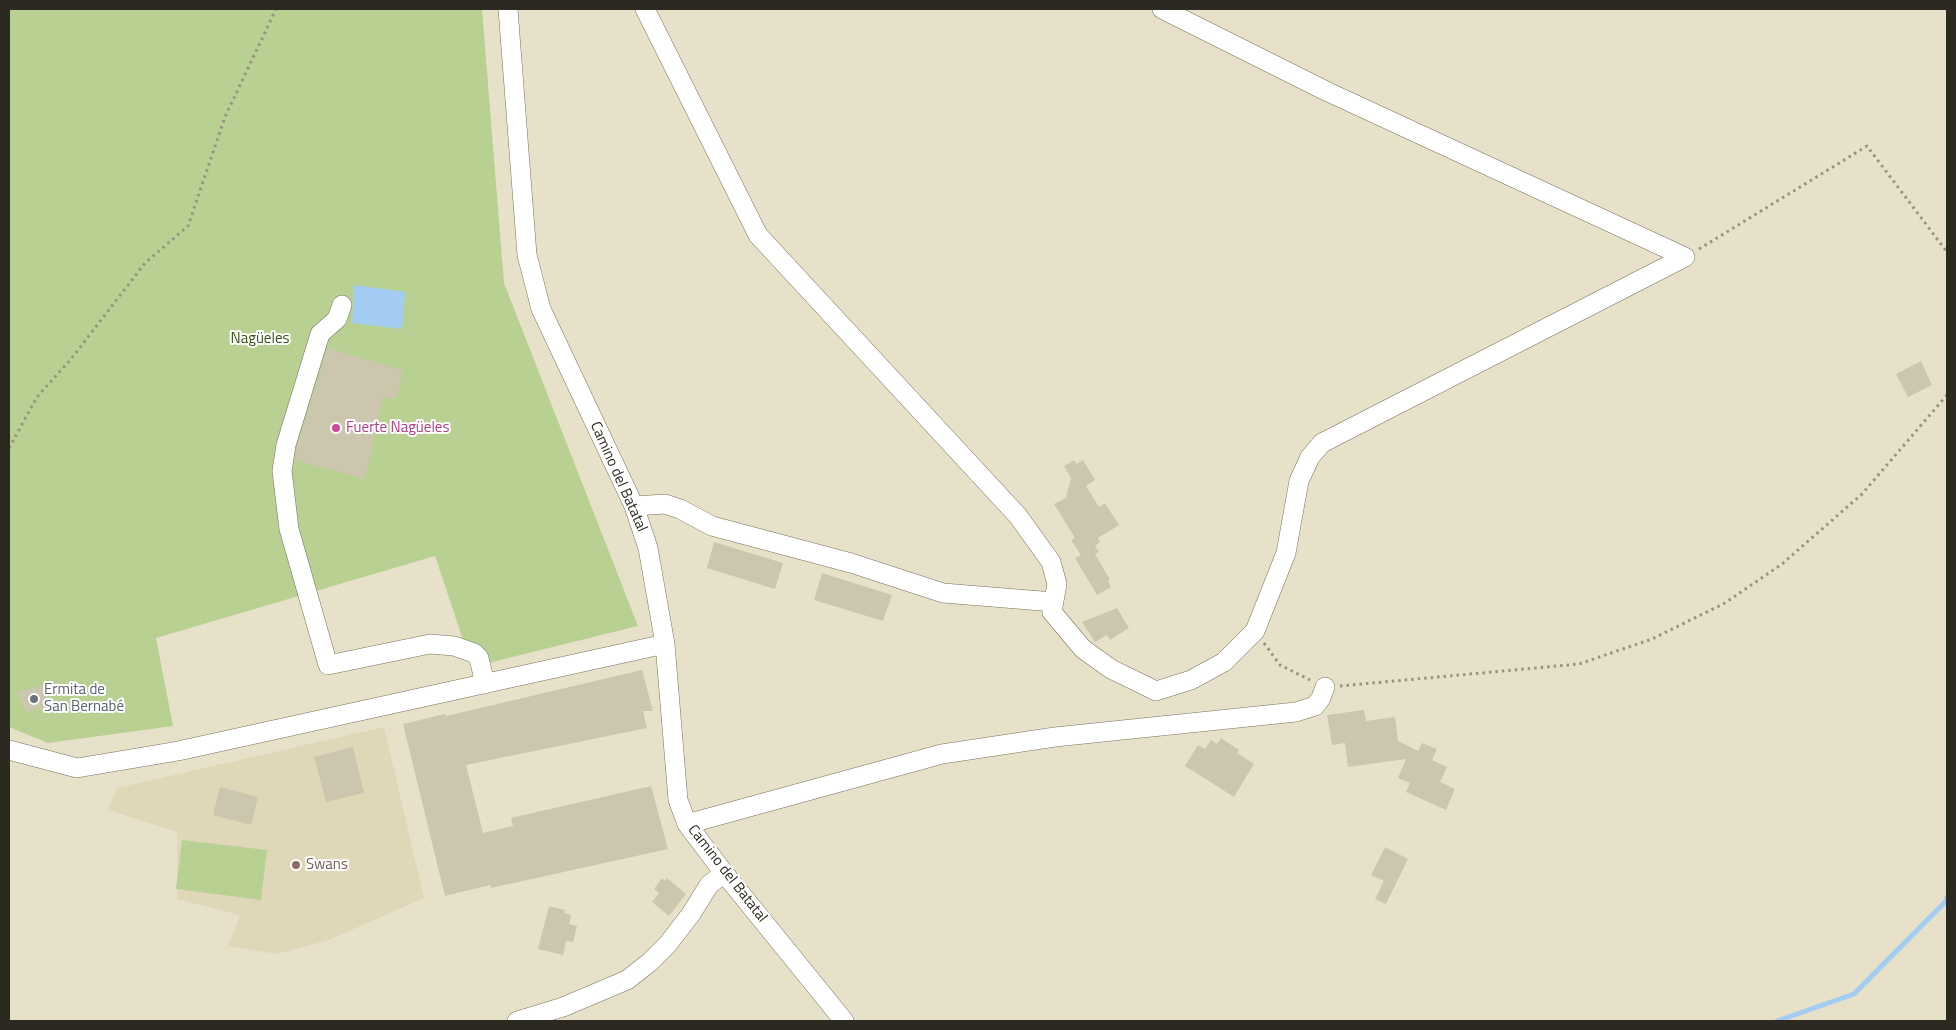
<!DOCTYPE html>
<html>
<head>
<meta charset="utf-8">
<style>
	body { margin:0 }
	#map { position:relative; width:1956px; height:1030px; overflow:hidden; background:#e8e1ca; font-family:"Titillium Web",sans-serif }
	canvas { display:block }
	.frame { position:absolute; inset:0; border:10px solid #2c2921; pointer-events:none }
</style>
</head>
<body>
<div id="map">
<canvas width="1956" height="1030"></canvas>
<div class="frame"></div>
</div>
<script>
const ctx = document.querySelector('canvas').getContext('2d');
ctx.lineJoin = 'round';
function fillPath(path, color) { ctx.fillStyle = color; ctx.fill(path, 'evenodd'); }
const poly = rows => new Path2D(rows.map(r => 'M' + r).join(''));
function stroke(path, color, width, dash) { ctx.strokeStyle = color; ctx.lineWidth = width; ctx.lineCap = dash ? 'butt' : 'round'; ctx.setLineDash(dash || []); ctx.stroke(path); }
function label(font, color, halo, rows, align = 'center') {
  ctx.font = font + ' "Titillium Web",sans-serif'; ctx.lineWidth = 4; ctx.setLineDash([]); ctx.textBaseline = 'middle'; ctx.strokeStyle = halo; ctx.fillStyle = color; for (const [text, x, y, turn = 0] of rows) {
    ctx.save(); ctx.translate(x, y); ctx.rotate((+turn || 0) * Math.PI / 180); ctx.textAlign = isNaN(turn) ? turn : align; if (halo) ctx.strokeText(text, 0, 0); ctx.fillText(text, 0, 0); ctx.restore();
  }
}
fillPath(poly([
	[384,727,424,898,329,940,277,954,228,946,240,915,177,899,177,832,108,810,117,788]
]), '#e0d7b8');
fillPath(poly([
	[9,9,482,9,504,283,638,626,472,667,435,556,156,638,173,726,48,743,9,727],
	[182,840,267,850,261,900,176,889]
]), '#b8d193');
fillPath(poly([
	[354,285,405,292,402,329,352,323]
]), '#a3ccf3');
stroke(poly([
	[1777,1021,1854,994,1946,901,1947,897]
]), '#a3ccf3', 5);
fillPath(poly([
	[328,348,403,371,396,398,383,397,365,479,295,460,297,448],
	[1921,361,1932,385,1908,397,1896,374],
	[1074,460,1076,464,1083,460,1095,480,1086,486,1099,507,1105,503,1119,525,1098,538,1100,542,1095,546,1099,552,1095,554,1110,580,1108,581,1111,587,1097,595,1075,558,1081,555,1071,540,1075,538,1054,504,1066,498,1071,478,1064,466],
	[714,542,783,563,775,589,707,568],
	[822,573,892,595,883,621,814,600],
	[1117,608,1129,628,1110,640,1107,635,1095,642,1082,622],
	[642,670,653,711,643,711,647,728,466,765,483,833,513,826,511,818,651,786,668,849,491,888,490,885,445,896,403,724,445,714,446,716],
	[44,685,50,707,26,712,17,692],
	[1364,710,1366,721,1395,717,1398,741,1418,751,1422,743,1437,749,1432,760,1447,767,1440,782,1455,789,1446,810,1406,792,1410,783,1398,778,1406,759,1348,767,1345,743,1332,745,1327,715],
	[1221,738,1239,750,1237,753,1254,764,1234,797,1185,766,1198,745,1205,749,1211,740,1217,744],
	[353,747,364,793,326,802,314,757],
	[220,787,258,797,251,825,213,815],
	[1385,847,1408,859,1386,904,1375,899,1384,881,1371,875],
	[662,878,665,881,667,878,686,894,669,916,652,902,659,893,654,889],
	[549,906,565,910,564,913,571,915,569,924,577,926,573,942,566,941,563,955,538,949]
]), '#cdc6af');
const minor = poly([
	[508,9,527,255,541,309,634,506,648,548,665,644,678,800,687,824,724,873,844,1021],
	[645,9,758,235,1018,516,1051,562,1057,584,1052,612,1083,649,1111,669,1156,691,1191,680,1224,662,1255,631,1286,553,1299,481,1310,457,1322,443,1685,257,1326,91,1162,9],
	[342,305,337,319,320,334,286,445,282,471,289,529,328,665,430,644,454,646,474,653,479,658,485,684],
	[634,506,665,504,680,509,712,526,851,563,943,593,1054,602],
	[9,750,77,768,178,751,665,644],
	[687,824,942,754,1055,737,1296,712,1315,706,1321,698,1325,687],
	[517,1021,563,1007,627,980,650,962,668,944,691,914,709,885,724,873]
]);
stroke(minor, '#77715c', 20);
stroke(poly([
	[1699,249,1867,146,1947,252],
	[9,448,37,397,71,359,145,263,188,226,225,117,276,9],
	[1264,643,1280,665,1310,680],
	[1340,686,1579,664,1652,639,1725,603,1782,564,1862,494,1947,395]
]), '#989282', 3, [2.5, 4]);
stroke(minor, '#fff', 19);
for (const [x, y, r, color] of [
	[336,428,5,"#d1479c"],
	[34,699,5,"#6b7280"],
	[296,865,5,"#8d6e63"]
]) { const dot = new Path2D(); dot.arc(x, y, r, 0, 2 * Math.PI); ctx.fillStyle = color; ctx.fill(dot); stroke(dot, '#fff', 2); }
label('15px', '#3c5014', '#fff', [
	["Nagüeles",260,339]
]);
label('15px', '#b23c85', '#fff', [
	["Fuerte Nagüeles",346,428]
], 'left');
label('15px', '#2c2921', '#fff', [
	["Camino del Batatal",618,477,66],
	["Camino del Batatal",727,874,52]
]);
label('15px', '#5b616d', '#fff', [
	["Ermita de",44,690],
	["San Bernabé",44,707]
], 'left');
label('15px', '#785e54', '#fff', [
	["Swans",306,865]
], 'left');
</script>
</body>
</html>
